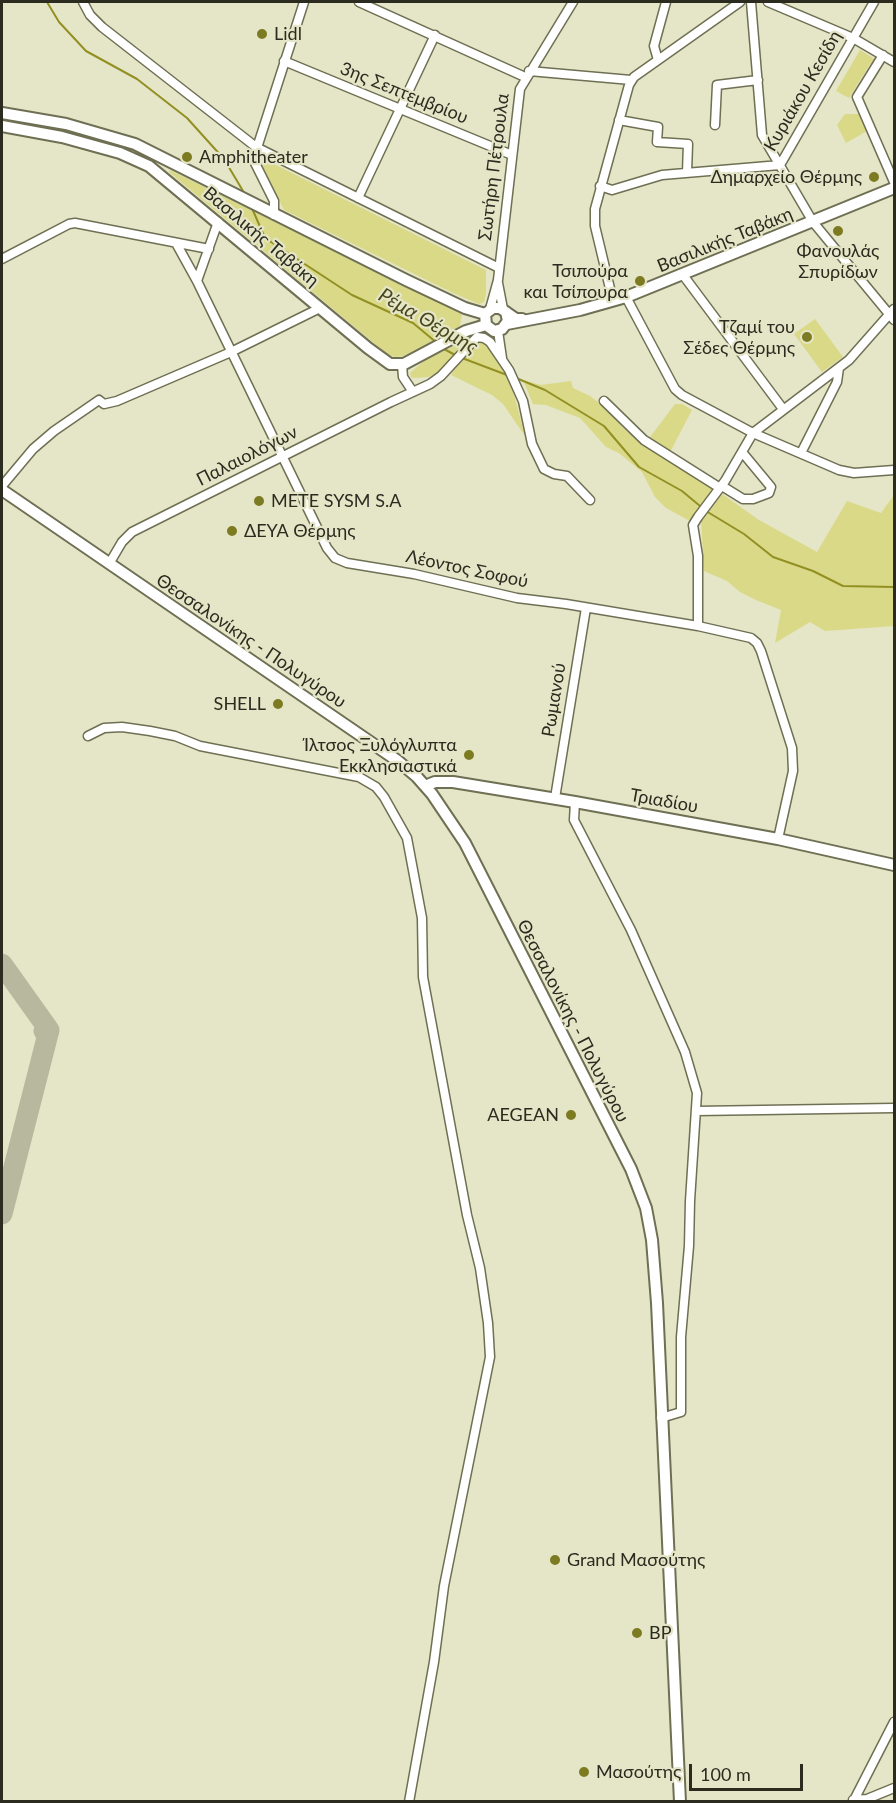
<!DOCTYPE html>
<html>
<head>
<meta charset="utf-8">
<style>
	body { margin:0 }
	#map { position:relative; width:896px; height:1803px; overflow:hidden; background:#e5e5c7; font-family:Lato,sans-serif }
	canvas { display:block }
	.frame { position:absolute; inset:0; border:3px solid #2b2b20; pointer-events:none }
	.scale { position:absolute; left:689px; top:1764px; width:114px; height:27px; box-sizing:border-box; border:3px solid #2b2b20; border-top:0; padding-left:8px; font-size:18px; line-height:21px; white-space:nowrap; color:#2b2b20; -webkit-text-stroke:4px #e5e5c7; paint-order:stroke }
</style>
</head>
<body>
<div id="map">
<canvas width="896" height="1803"></canvas>
<div class="frame"></div>
<div class="scale">100 m</div>
</div>
<script>
const ctx = document.querySelector('canvas').getContext('2d');
ctx.lineJoin = 'round';
function fillPath(path, color) { ctx.fillStyle = color; ctx.fill(path, 'evenodd'); }
const poly = rows => new Path2D(rows.map(r => 'M' + r).join(''));
function stroke(path, color, width, dash) { ctx.strokeStyle = color; ctx.lineWidth = width; ctx.lineCap = dash ? 'butt' : 'round'; ctx.setLineDash(dash || []); ctx.stroke(path); }
function label(font, color, halo, rows, align = 'center') {
  ctx.font = font + ' Lato,sans-serif'; ctx.lineWidth = 4.5; ctx.setLineDash([]); ctx.textBaseline = 'middle'; ctx.strokeStyle = halo; ctx.fillStyle = color; for (const [text, x, y, turn = 0] of rows) {
    ctx.save(); ctx.translate(x, y); ctx.rotate((+turn || 0) * Math.PI / 180); ctx.textAlign = isNaN(turn) ? turn : align; if (halo) ctx.strokeText(text, 0, 0); ctx.fillText(text, 0, 0); ctx.restore();
  }
}
fillPath(poly([
	[860,50,876,60,873,65,870,64,849,98,836,91],
	[845,114,860,114,867,131,846,143,837,125],
	[262,158,486,270,486,293,484,302,479,304,453,293,284,210,262,166],
	[170,170,462,314,460,326,446,337,403,356,395,357,387,354,169,172],
	[815,319,843,357,822,372,794,334],
	[478,342,485,343,501,364,513,391,525,436,503,404,492,395,451,375,461,358],
	[458,344,460,345,452,359,438,373,428,377,414,378,411,377,410,373,425,360],
	[523,380,541,385,571,381,573,388,590,396,606,408,623,428,644,445,675,404,682,404,692,410,666,460,715,490,692,522,666,508,655,497,642,472,619,453,606,447,580,418,546,405,533,404],
	[722,494,759,520,817,552,847,501,881,513,894,495,894,626,825,631,810,622,775,643,781,610,756,600,740,592,727,581,704,571,701,519]
]), '#dad988');
stroke(poly([
	[47,2,59,22,86,51,137,79,187,118,224,159,246,196],
	[251,206,265,238,352,295,413,323,437,343],
	[444,349,457,356],
	[462,358,507,375],
	[516,378,545,390,604,426,639,467,682,491,706,511,744,534,773,557,813,571,843,586,894,587]
]), '#939023', 2);
stroke(poly([
	[2,964,49,1030,44,1031],
	[2,1214,49,1030]
]), '#b8b89e', 21);
const minor = poly([
	[83,2,90,15,102,27,256,147,499,268],
	[359,2,525,77],
	[751,2,762,135,813,222,894,320],
	[768,2,853,38,894,62],
	[883,55,857,97,894,182],
	[658,60,654,46,666,2],
	[284,61,512,155],
	[529,71,631,80],
	[619,120,658,127,657,142,688,144,687,172],
	[715,125,717,85,758,80],
	[780,165,874,2],
	[600,186,612,190,662,175,780,165],
	[358,198,435,35],
	[274,215,274,201,255,163,255,154,304,2],
	[218,222,197,281,327,548,335,558,347,563,414,574,517,598,566,604,698,626,751,638,757,643,761,651,792,748,793,771,778,839],
	[176,243,197,281],
	[2,259,69,224,75,223,209,249],
	[683,275,783,409],
	[498,283,503,309],
	[626,297,675,389,682,395,753,433,839,470,854,473,894,470],
	[613,301,595,226,595,209,629,85,634,77,740,2],
	[490,309,498,280,520,89,573,2],
	[498,331,502,358],
	[402,365,403,377,413,392],
	[604,401,644,440,720,488],
	[801,453,837,382,839,368],
	[2,486,33,449,54,431,99,400,104,404,117,401,231,352,320,308],
	[722,486,743,499,753,499,769,493,771,487,742,452],
	[109,564,122,542,132,532,391,402,430,384,441,376,477,337,484,338,490,342,509,370,523,401,532,444,544,469,554,474,567,476,590,500],
	[698,626,698,556,693,525,698,517,725,481,753,433,849,360,894,309],
	[88,736,104,728,122,727,150,731,175,736,200,746,359,777,376,787,384,797,407,838,422,918,423,977,467,1215,480,1268,488,1323,490,1357,444,1586,434,1662,409,1802],
	[555,798,586,608],
	[575,802,574,820,631,930,685,1052,697,1093,690,1201,689,1246,681,1337,681,1412,661,1418],
	[696,1111,894,1108],
	[853,1800,867,1799,894,1788],
	[853,1802,894,1722]
]);
const major = poly([
	[2,113,66,124,135,144,406,280,465,308,485,314],
	[2,126,62,137,120,153,149,166,368,348,390,364,404,364,466,331,486,325],
	[506,312,508,321,502,329,494,331,486,325,485,314,493,308,500,308,516,319,522,319],
	[507,324,580,310,626,297,894,188],
	[2,490,398,761,417,777,432,794,465,843,631,1169,646,1208,652,1240,657,1303,680,1802],
	[425,786,435,782,453,782,575,802,778,839,894,865]
]);
stroke(minor, '#6f6f54', 11);
stroke(major, '#6f6f54', 14);
stroke(minor, '#fff', 8);
stroke(major, '#fff', 10);
for (const [x, y, r, color] of [
	[262,34,6,"#7d7b22"],
	[187,157,6,"#7d7b22"],
	[874,177,6,"#7d7b22"],
	[838,231,6,"#7d7b22"],
	[640,281,6,"#7d7b22"],
	[807,337,6,"#7d7b22"],
	[259,501,6,"#7d7b22"],
	[232,531,6,"#7d7b22"],
	[278,704,6,"#7d7b22"],
	[469,755,6,"#7d7b22"],
	[571,1115,6,"#7d7b22"],
	[555,1560,6,"#7d7b22"],
	[637,1633,6,"#7d7b22"],
	[584,1772,6,"#7d7b22"]
]) { const dot = new Path2D(); dot.arc(x, y, r, 0, 2 * Math.PI); ctx.fillStyle = color; ctx.fill(dot); stroke(dot, '#e5e5c7', 2); }
label('18px', '#2b2b20', '#e5e5c7', [
	["Lidl",274,34],
	["Amphitheater",199,157],
	["Δημαρχείο Θέρμης",862,177,"right"],
	["Φανουλάς",838,251,"center"],
	["Σπυρίδων",838,272,"center"],
	["Τσιπούρα",628,271,"right"],
	["και Τσίπουρα",628,292,"right"],
	["Τζαμί του",795,327,"right"],
	["Σέδες Θέρμης",795,348,"right"],
	["METE SYSM S.A",271,501],
	["ΔΕΥΑ Θέρμης",244,531],
	["SHELL",266,704,"right"],
	["Ίλτσος Ξυλόγλυπτα",457,745,"right"],
	["Εκκλησιαστικά",457,766,"right"],
	["AEGEAN",559,1115,"right"],
	["Grand Μασούτης",567,1560],
	["BP",649,1633],
	["Μασούτης",596,1772]
], 'left');
label('18px', '#2b2b20', '#e5e5c7', [
	["Κυριάκου Κεσίδη",803,91,-60],
	["3ης Σεπτεμβρίου",404,93,22],
	["Σωτήρη Πέτρουλα",494,167,-83],
	["Βασιλικής Ταβάκη",261,237,40],
	["Βασιλικής Ταβάκη",725,240,-22],
	["Παλαιολόγων",247,456,-27],
	["Λέοντος Σοφού",467,569,12],
	["Θεσσαλονίκης - Πολυγύρου",251,641,34],
	["Ρωμανού",554,700,-81],
	["Τριαδίου",664,801,10],
	["Θεσσαλονίκης - Πολυγύρου",573,1021,63]
]);
label('italic 20px', '#47461b', '#e5e5c7', [
	["Ρέμα Θέρμης",428,321,30]
]);
</script>
</body>
</html>
